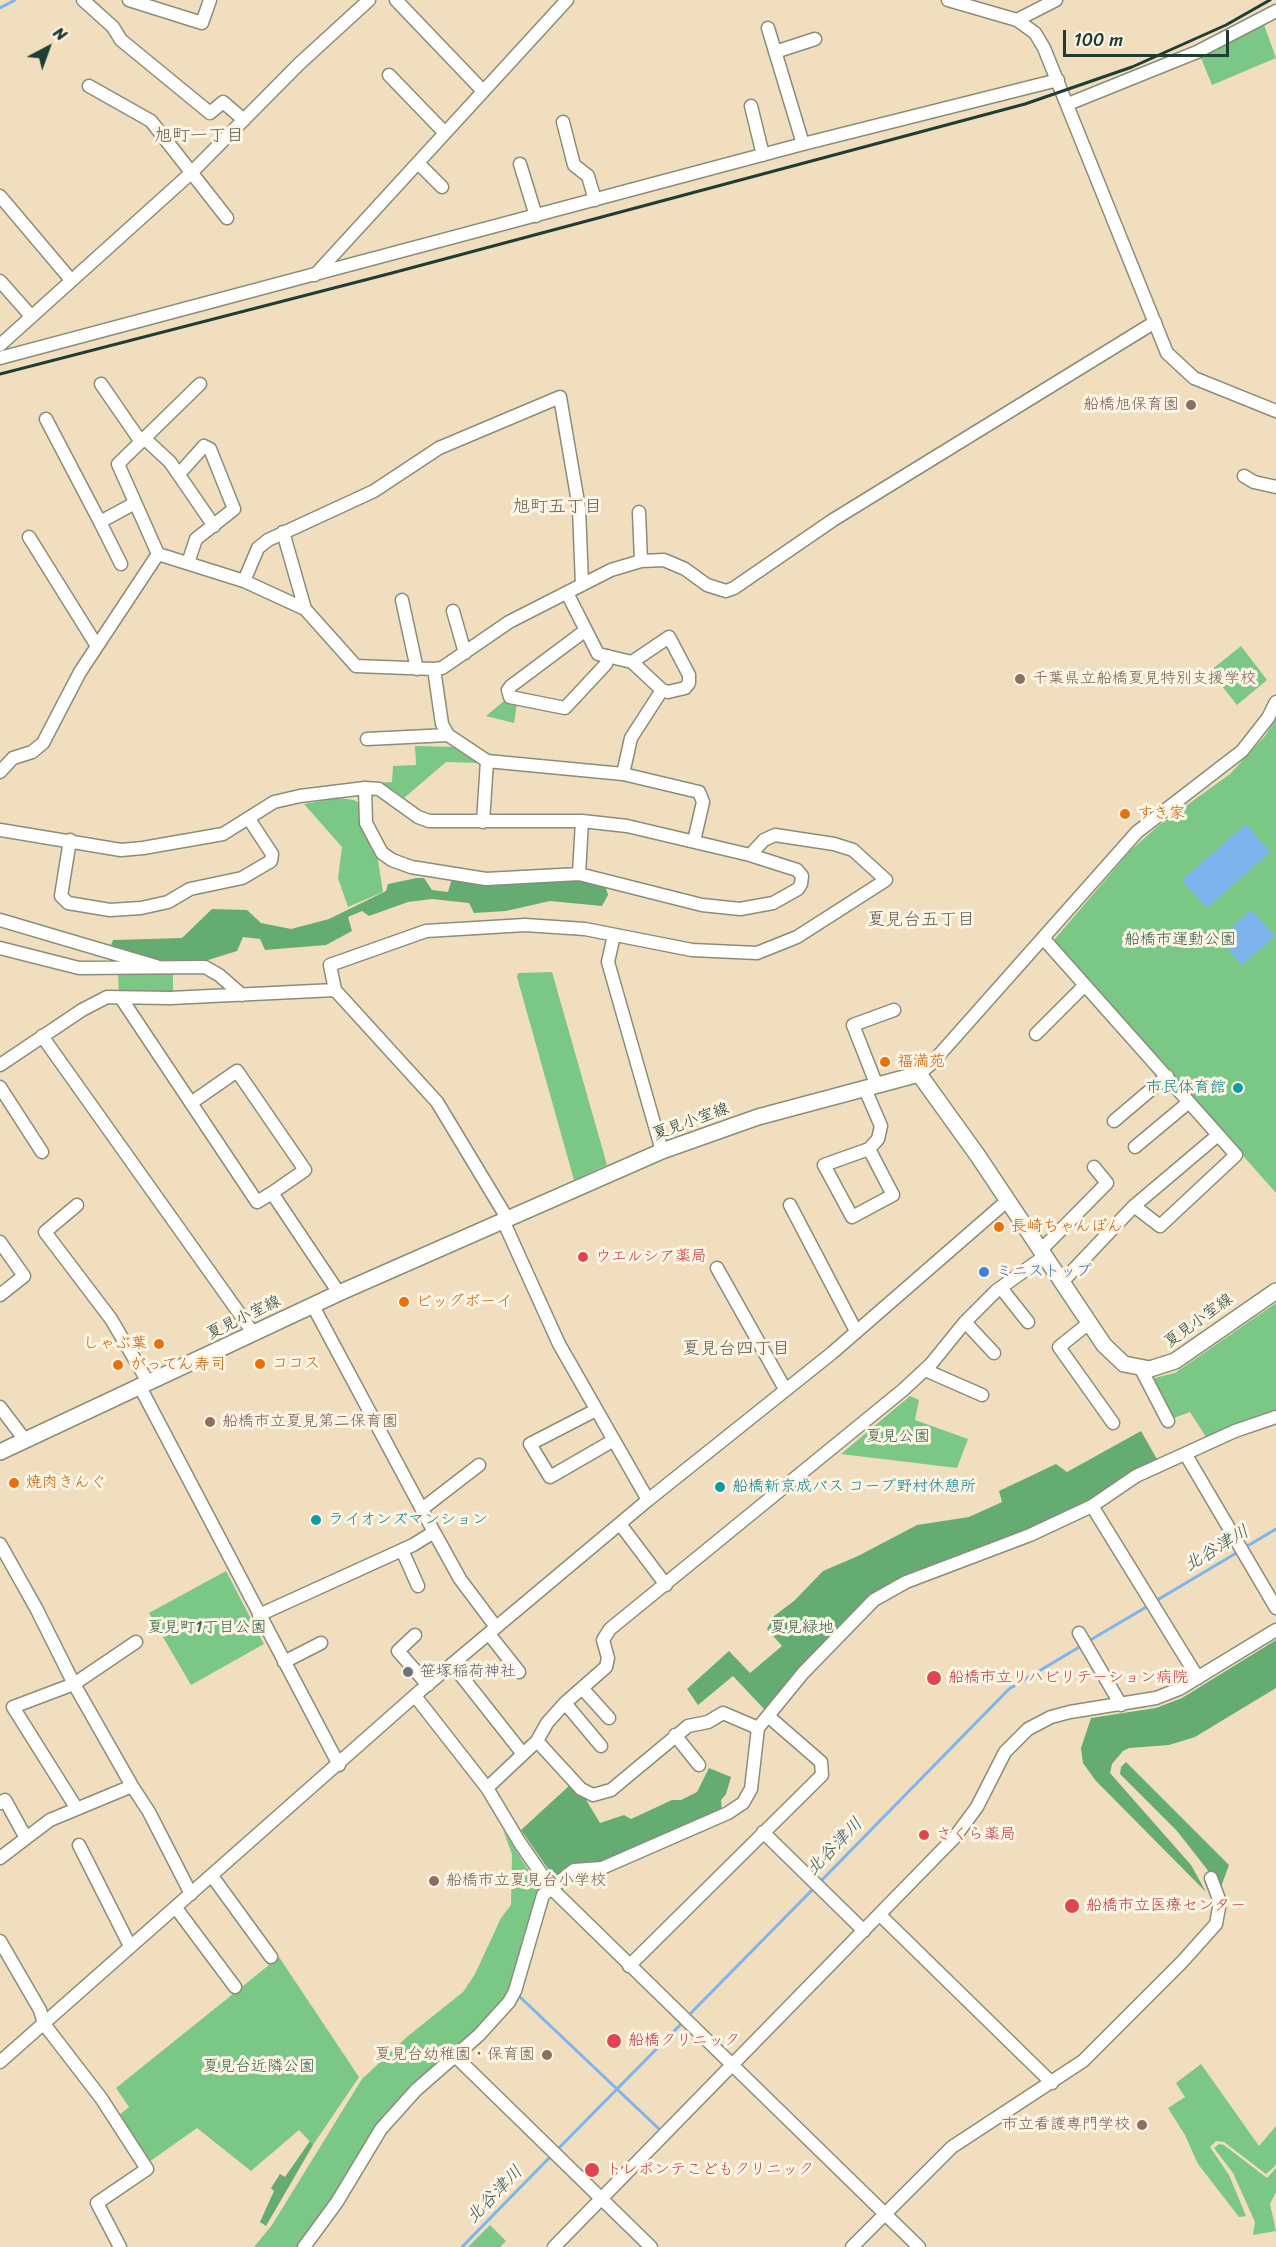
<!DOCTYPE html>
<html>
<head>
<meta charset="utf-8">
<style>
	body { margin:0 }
	#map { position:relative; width:1276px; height:2247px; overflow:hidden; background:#f1debe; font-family:Sriracha,sans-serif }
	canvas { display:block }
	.north { position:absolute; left:18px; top:18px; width:60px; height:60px; -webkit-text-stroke:4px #fcf5e5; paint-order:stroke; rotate:41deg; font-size:16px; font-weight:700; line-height:24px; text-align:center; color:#1f3d34 }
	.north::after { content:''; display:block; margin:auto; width:21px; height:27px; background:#1f3d34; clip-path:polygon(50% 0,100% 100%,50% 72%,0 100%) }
	.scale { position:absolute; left:1063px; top:30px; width:166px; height:27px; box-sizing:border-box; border:3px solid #1f3d34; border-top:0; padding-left:8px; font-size:18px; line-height:21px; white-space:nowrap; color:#1f3d34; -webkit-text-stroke:4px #fcf5e5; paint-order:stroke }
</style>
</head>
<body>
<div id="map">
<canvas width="1276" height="2247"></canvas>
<div class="north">N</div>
<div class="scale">100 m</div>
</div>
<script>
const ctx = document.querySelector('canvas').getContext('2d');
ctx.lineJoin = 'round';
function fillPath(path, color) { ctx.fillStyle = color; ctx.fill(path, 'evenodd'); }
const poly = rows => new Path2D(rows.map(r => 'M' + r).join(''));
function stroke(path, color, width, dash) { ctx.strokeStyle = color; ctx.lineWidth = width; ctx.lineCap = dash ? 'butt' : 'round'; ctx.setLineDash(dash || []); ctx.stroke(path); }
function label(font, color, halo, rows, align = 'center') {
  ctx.font = font + ' Sriracha,"Klee One",sans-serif'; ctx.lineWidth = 6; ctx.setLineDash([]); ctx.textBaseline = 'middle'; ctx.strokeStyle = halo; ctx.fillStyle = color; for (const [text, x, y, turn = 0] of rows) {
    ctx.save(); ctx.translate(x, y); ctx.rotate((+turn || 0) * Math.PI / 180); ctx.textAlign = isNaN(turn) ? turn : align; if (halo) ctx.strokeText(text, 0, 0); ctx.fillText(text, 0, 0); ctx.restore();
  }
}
fillPath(poly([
	[1262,19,1276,58,1212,85,1199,53],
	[1241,646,1267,680,1237,705,1210,671],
	[504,701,517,704,514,723,486,716],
	[1276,719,1276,1193,1053,941,1131,850,1158,826,1230,774,1265,736],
	[415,746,456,747,480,763,446,762,404,798,392,789,371,783,392,782,393,766,416,765],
	[339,798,354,800,359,803,360,826,377,854,383,892,348,907,338,878,342,847,304,804],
	[552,972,607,1165,574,1180,517,977,518,973],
	[173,973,173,993,119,994,118,974],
	[1276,1303,1276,1412,1206,1437,1190,1412,1171,1419,1150,1379,1175,1373],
	[910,1396,919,1400,915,1420,968,1439,957,1468,841,1454],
	[226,1571,264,1644,191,1685,149,1613],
	[503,1830,542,1892,511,1989,498,2011,413,2087,300,2247,254,2247,272,2225,362,2079,408,2036,463,1992,475,1974,501,1918,511,1905,512,1854],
	[279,1957,359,2077,313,2145,299,2130,251,2171,197,2128,149,2162,118,2116,129,2107,116,2088],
	[1201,2064,1259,2146,1276,2126,1276,2165,1266,2174,1224,2142,1216,2141,1210,2147,1229,2175,1246,2216,1239,2217,1198,2164,1185,2135,1168,2108,1185,2097,1176,2083],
	[1219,2144,1224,2145,1267,2178,1276,2168,1276,2192,1270,2204,1276,2231,1253,2235,1255,2222,1233,2173,1214,2148],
	[490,2225,506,2241,500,2247,468,2247]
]), '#7bc785');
fillPath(poly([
	[574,877,605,885,608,895,602,906,550,901,506,911,474,913,469,903,432,899,408,902,369,916,362,911,348,917,352,931,326,945,265,950,260,939,243,937,237,951,192,965,160,964,111,945,113,940,182,938,212,909,247,910,261,923,291,929,329,919,386,891,388,884,417,878,424,878,432,890,448,892,452,878],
	[1141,1431,1158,1461,1091,1502,1028,1532,905,1578,765,1710,733,1676,698,1705,687,1689,729,1651,750,1673,782,1646,767,1629,774,1616,794,1601,823,1571,858,1556,917,1525,969,1517,1002,1502,999,1491,1056,1464,1067,1472],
	[1276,1640,1276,1688,1195,1737,1169,1745,1129,1748,1123,1751,1112,1764,1110,1773,1191,1865,1206,1892,1096,1781,1083,1763,1081,1748,1091,1718,1156,1708,1182,1698],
	[1126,1762,1229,1865,1221,1887,1177,1831,1120,1774,1121,1767],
	[709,1768,731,1777,726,1794,721,1800,722,1811,602,1864,555,1879,521,1830,570,1785,585,1798,600,1823,624,1815,631,1819,672,1800,681,1800,697,1792],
	[310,2141,313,2145,266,2226,260,2222,274,2191,271,2188,280,2174,285,2177]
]), '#64ac72');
fillPath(poly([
	[1246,824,1270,852,1207,908,1182,880],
	[1251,910,1275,936,1242,965,1219,939]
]), '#7eb4ed');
stroke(poly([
	[0,8,15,0],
	[1244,1548,1276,1529],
	[1154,1602,1238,1552],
	[1087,1642,1148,1606],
	[819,1883,1009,1689,1081,1646],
	[520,1997,658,2128],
	[688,2016,814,1888],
	[556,2151,684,2021],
	[462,2247,551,2156]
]), '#7eb4ed', 3);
const minor = poly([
	[83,0,113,27,121,40,210,113,223,102,244,120],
	[129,0,202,23,210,0],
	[396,0,483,91],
	[948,0,1017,20,1035,33,1044,48,1167,353,1194,378,1276,411],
	[1017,20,1056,0],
	[768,28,803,144],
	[775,52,815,39],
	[389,75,445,133],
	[89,86,151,121,227,218],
	[1068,104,1197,52,1276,11],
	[751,106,763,155],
	[563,122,574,165,588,176,595,200],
	[418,163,442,187],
	[520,164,536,216],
	[0,196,71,280],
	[315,275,567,0],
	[0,281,31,316],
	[0,345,191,173,299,64,369,0],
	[0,358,803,144,1058,80],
	[101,384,141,442],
	[200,384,118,464,158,554,244,581,305,609,356,666,434,669,442,668,509,622,611,570,641,561,664,560,685,569,707,585,726,591,734,588,833,520,1155,322],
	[46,419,100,522,135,503],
	[144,438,170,462,214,526],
	[179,474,204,446,210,449,234,509,196,539,188,563],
	[1244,476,1254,482,1276,487],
	[639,512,641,561],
	[100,522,121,564],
	[283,532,305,609],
	[29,537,97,646],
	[244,581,258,548,268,540,374,491,439,448,560,397,579,508,582,585],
	[567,593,598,654,632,662,662,690,668,692,685,688,689,683,689,675,669,637,632,662],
	[402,600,417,669],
	[453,611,465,653],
	[586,630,511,686,508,690,510,697,565,708,606,664,608,656],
	[434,669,442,724,448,735,487,761,483,822],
	[367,739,448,735],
	[487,761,623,774,699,792,703,802,694,841],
	[0,772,13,758,32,752,43,743,80,672,158,554],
	[623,774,631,738,662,690],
	[0,830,121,850,143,848,223,834,274,802,300,796,365,788,379,789,418,817,429,821,582,821,627,826,750,855,797,870,802,876,801,884,798,889,773,903,740,909,702,905,579,874,486,879,411,867,392,860,382,853,366,823,365,788],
	[70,840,61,896,68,903,110,910,141,908,168,902,190,889,242,878,271,861,272,854,249,819],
	[579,874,582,821],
	[0,920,156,966],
	[614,935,608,962,662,1151],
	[1043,938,1236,1155,1160,1226,1134,1206],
	[0,948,79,968,205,967,219,975,242,995],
	[121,998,257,1202,272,1193,339,1293],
	[1036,1034,1085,985],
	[42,1036,254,1334],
	[0,1065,82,1010,107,997,170,998,335,990],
	[919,1074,932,1063,1137,832,1242,751,1268,718,1276,702],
	[877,1086,853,1025,894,1010],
	[0,1087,42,1152],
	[865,1089,881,1126,878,1139,869,1149,824,1165,852,1217,893,1195,869,1149],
	[191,1103,237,1071,305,1170,272,1193],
	[1114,1121,1167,1076],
	[1135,1147,1189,1102],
	[77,1205,45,1232,111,1319,148,1382],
	[790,1205,856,1331],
	[0,1242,24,1276,0,1295],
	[1041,1250,1107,1183,1094,1167],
	[717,1268,785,1389],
	[1062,1282,1134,1206,1218,1135],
	[1001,1288,1028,1322],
	[965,1322,994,1353],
	[1089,1323,1059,1347,1113,1423],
	[1141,1369,1168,1421],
	[925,1370,982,1395],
	[139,1385,339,1765],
	[0,1407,25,1440],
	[596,1410,530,1444,550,1477,614,1440],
	[1186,1455,1276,1608],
	[648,1500,559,1344,506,1227,504,1213,437,1102,335,990,330,965,426,931,525,925,585,929,692,950,757,953,797,937,886,880,853,850,834,844,775,835,764,840,750,855],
	[1092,1506,1198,1678],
	[422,1509,479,1465],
	[620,1524,666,1585],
	[434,1532,460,1579,496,1627],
	[0,1544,36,1608,74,1684,132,1786,149,1812,191,1894],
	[402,1550,418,1586],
	[259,1615,413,1545,434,1532,313,1306],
	[1079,1633,1121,1705],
	[489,1634,519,1672],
	[415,1635,398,1651,428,1685],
	[284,1662,321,1643],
	[452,1664,523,1754],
	[582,1688,609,1718],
	[415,1696,487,1788,520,1843,551,1888,919,2247],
	[565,1703,601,1746],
	[675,1735,699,1765],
	[537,1741,581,1789,593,1795,611,1790,688,1726,708,1722,723,1713,758,1728],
	[487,1788,537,1741,547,1723,565,1703,606,1667,608,1658,603,1640,610,1629,903,1390,931,1364,965,1322,996,1291,1045,1256],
	[0,1803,5,1800,26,1838],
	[77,1809,13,1707,74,1684,136,1642],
	[763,1832,864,1931],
	[79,1845,130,1946],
	[0,1858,50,1820,132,1786],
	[212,1876,271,1957],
	[176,1908,235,1987],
	[880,1915,1052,2083],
	[0,1941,40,2010,44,2024,101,2098,147,2169,97,2203,120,2247],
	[629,1966,822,1775,821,1762,768,1716],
	[454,2055,651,2247],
	[0,2062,420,1691,648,1500,832,1353,1008,1200],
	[304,2247,337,2202,381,2129,416,2090,479,2035,509,2002,515,1991,543,1895,574,1870,602,1868,728,1813,743,1803,751,1789,758,1728,803,1673,874,1600,906,1582,1030,1535,1092,1506,1136,1476,1235,1431,1276,1417],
	[554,2247,954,1838,977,1807,1005,1752,1028,1729,1051,1717,1070,1712,1156,1698,1179,1689,1276,1630],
	[852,2247,952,2147,1083,2061,1182,1962,1216,1924,1220,1902,1211,1878]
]);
const major = poly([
	[0,1452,339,1293,662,1151,758,1117,919,1074,978,1156,1104,1345,1124,1364,1150,1369,1175,1361,1276,1291]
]);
stroke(minor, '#888e79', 15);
stroke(major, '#888e79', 18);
stroke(minor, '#fff', 12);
stroke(major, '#fff', 15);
stroke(poly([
	[0,374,392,273,1025,104,1132,67,1226,25,1270,0]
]), '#1f3d34', 3);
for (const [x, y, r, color] of [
	[1191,405,6,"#8d6e63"],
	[1020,679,6,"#8d6e63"],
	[1125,814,6,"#e8710a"],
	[885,1062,6,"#e8710a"],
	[1238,1088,6,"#0f9aa8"],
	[999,1227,6,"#e8710a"],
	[583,1257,6,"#e0444e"],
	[984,1272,6,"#3f7fe0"],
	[404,1302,6,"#e8710a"],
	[159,1344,6,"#e8710a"],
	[260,1364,6,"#e8710a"],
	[118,1365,6,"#e8710a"],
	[210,1422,6,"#8d6e63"],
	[14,1483,6,"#e8710a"],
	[720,1487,6,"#0f9aa8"],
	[316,1520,6,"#0f9aa8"],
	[408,1672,6,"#6b7280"],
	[934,1678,8,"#e0444e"],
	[924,1835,6,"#e0444e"],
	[434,1881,6,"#8d6e63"],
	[1072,1906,8,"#e0444e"],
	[614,2041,8,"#e0444e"],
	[547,2055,6,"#8d6e63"],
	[1142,2125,6,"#8d6e63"],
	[592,2170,8,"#e0444e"]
]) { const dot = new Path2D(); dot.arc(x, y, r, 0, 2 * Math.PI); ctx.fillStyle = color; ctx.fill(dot); stroke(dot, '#fcf5e5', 2); }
label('16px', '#785e54', '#fcf5e5', [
	["船橋旭保育園",1179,405],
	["千葉県立船橋夏見特別支援学校",1032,679,"left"],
	["船橋市立夏見第二保育園",222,1422,"left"],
	["船橋市立夏見台小学校",446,1881,"left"],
	["夏見台幼稚園・保育園",535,2055],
	["市立看護専門学校",1130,2125]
], 'right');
label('16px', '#c56008', '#fcf5e5', [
	["すき家",1137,814],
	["福満苑",897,1062],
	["長崎ちゃんぽん",1011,1227],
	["ビッグボーイ",416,1302],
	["しゃぶ葉",147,1344,"right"],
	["ココス",272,1364],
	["がってん寿司",130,1365],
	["焼肉きんぐ",26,1483]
], 'left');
label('16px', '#366048', '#fcf5e5', [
	["船橋市運動公園",1180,940],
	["夏見公園",898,1437],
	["夏見町1丁目公園",207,1628],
	["夏見緑地",802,1628],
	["夏見台近隣公園",259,2067]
]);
label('16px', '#0d838f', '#fcf5e5', [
	["市民体育館",1226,1088,"right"],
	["船橋新京成バス コープ野村休憩所",732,1487],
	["ライオンズマンション",328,1520]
], 'left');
label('16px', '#1f3d34', '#fcf5e5', [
	["夏見小室線",691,1122,-20],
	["夏見小室線",244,1318,-26],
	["夏見小室線",1199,1321,-36]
]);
label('16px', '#be3a42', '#fcf5e5', [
	["ウエルシア薬局",595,1257],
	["船橋市立リハビリテーション病院",948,1678],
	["さくら薬局",936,1835],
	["船橋市立医療センター",1086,1906],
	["船橋クリニック",628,2041],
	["トレポンテこどもクリニック",606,2170]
], 'left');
label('16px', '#366cbe', '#fcf5e5', [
	["ミニストップ",996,1272]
], 'left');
label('16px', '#5b616d', '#fcf5e5', [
	["笹塚稲荷神社",420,1672]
], 'left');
label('18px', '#606156', '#fcf5e5', [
	["旭町一丁目",199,136],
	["旭町五丁目",557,507],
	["夏見台五丁目",921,920],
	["夏見台四丁目",736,1349]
]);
label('italic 18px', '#375b62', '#fcf5e5', [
	["北谷津川",1217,1549,-31],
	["北谷津川",835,1847,-46],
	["北谷津川",495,2195,-46]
]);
</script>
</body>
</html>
